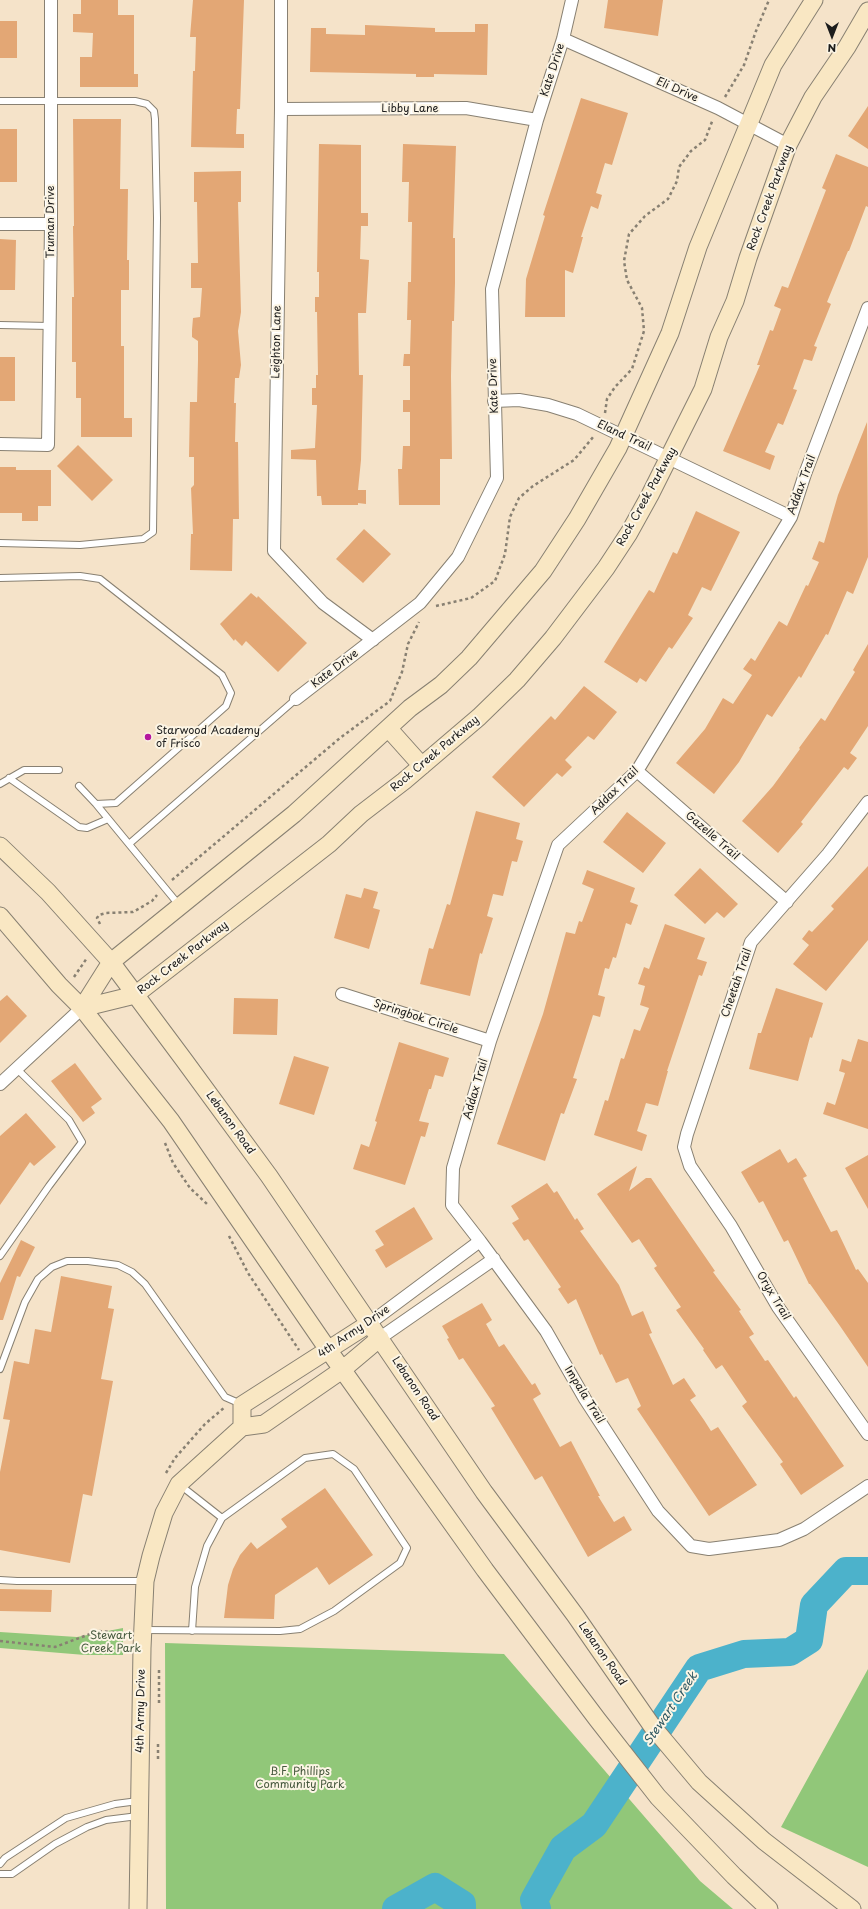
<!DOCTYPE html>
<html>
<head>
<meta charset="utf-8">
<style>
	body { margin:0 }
	#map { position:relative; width:868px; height:1909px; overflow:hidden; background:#f5e3c9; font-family:"Playpen Sans",sans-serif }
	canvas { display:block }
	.north { position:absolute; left:812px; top:16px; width:40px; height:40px; -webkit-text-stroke:3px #fcf5e5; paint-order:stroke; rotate:180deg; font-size:11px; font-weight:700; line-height:16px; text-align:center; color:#1c1c1c }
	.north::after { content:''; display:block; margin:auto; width:14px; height:18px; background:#1c1c1c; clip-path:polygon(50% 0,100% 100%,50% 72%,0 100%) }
</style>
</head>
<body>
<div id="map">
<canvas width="868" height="1909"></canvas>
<div class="north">N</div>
</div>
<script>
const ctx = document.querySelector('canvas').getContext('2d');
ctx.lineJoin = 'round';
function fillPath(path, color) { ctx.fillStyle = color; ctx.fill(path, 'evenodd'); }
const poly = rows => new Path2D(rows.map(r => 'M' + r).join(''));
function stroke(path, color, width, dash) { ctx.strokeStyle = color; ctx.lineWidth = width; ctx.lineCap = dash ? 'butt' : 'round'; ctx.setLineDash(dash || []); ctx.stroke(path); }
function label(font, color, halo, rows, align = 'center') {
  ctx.font = font + ' "Playpen Sans",sans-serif'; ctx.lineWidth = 4; ctx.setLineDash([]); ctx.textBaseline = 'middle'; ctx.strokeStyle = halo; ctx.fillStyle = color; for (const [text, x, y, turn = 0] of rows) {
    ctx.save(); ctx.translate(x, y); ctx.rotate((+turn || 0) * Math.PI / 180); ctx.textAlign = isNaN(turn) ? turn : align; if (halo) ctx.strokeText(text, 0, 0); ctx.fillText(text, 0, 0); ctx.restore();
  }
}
fillPath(poly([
	[123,1628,123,1655,85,1655,0,1648,0,1632,77,1637],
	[165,1643,504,1654,700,1881,733,1909,166,1909],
	[868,1669,868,1867,781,1827]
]), '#91c779');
stroke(poly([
	[396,1909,435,1887,462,1904,462,1909],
	[537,1909,534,1900,563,1848,594,1825,699,1668,744,1654,790,1652,809,1640,814,1605,846,1571,868,1571]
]), '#4cb2cb', 28);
fillPath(poly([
	[81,0,118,0,118,15,134,15,134,74,138,74,138,87,80,87,80,57,92,57,93,33,73,32,73,14,81,14],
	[193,0,244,0,240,109,237,109,236,134,244,134,244,148,191,147,193,71,195,71,196,37,190,37],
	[608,0,663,0,658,36,604,28],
	[0,21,17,21,17,58,0,58],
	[475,24,488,24,487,75,434,74,434,77,416,77,416,74,310,72,311,28,326,28,326,34,365,35,365,25,435,28,435,32,475,32],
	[581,98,628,113,612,165,605,163,596,193,602,195,598,209,591,206,581,237,583,237,573,273,565,270,565,317,525,317,526,279,545,216,543,215],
	[868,106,868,149,848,136],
	[73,119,121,119,120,189,128,189,127,260,129,260,129,290,121,290,121,346,124,346,124,418,132,418,132,437,81,437,81,398,76,398,76,362,72,362,72,297,74,297,73,226,74,226],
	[0,129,17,129,17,182,0,182],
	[319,144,361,145,361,213,368,213,368,226,361,226,360,259,369,260,366,313,358,313,359,375,363,375,361,460,358,490,366,490,366,504,358,503,358,505,322,505,321,496,317,496,316,460,291,459,291,450,315,448,317,405,312,405,312,388,316,388,316,375,318,375,317,312,315,312,315,297,319,297,319,272,317,272],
	[403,144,456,146,453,238,455,238,455,283,454,321,452,321,451,376,452,459,440,459,440,505,399,505,398,469,402,469,403,446,410,446,410,412,403,412,403,400,410,400,410,366,403,366,404,354,410,354,411,320,407,320,408,282,411,282,412,222,408,222,409,182,402,182],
	[836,154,868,167,868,207,866,206,849,251,848,251,827,302,831,304,814,346,817,347,812,361,804,359,793,389,797,390,783,425,778,423,765,452,775,456,770,470,723,451,760,365,757,365,770,330,773,331,781,309,774,306,782,286,788,288,826,190,822,188],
	[241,171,241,202,238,202,241,312,238,331,241,365,239,378,235,378,234,403,236,403,235,442,238,442,239,519,233,519,232,571,190,570,191,534,193,534,191,488,194,485,194,457,189,457,190,402,197,402,198,360,198,341,192,337,192,330,193,318,200,317,202,288,191,288,191,263,198,263,197,202,194,202,194,172],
	[0,239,16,240,15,290,0,290],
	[0,357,15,357,15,401,0,401],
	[867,422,868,557,853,594,847,591,828,635,826,634,801,678,799,676,772,717,767,714,739,762,714,794,676,763,705,729,723,698,733,704,752,675,743,669,751,658,755,661,779,621,787,626,806,585,808,586,819,562,812,559,819,541,824,543,838,495],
	[78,445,113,480,92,501,57,466],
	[0,467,16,467,16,470,51,470,51,506,38,506,38,521,22,521,22,513,0,513],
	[696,511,740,532,711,591,702,587,688,615,693,618,672,649,669,647,646,682,640,678,637,683,604,662,649,590,654,593,673,552,677,554],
	[364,529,391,554,363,583,336,559],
	[251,593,257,598,258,596,307,643,278,672,246,641,242,646,235,639,234,641,220,624],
	[868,644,868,726,850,753,857,758,848,770,844,767,801,822,803,824,778,853,742,821,773,786,800,749,799,748,821,718,825,721,855,672,853,670],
	[584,686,617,712,594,740,588,736,565,760,572,767,562,777,557,773,524,807,492,777,551,716,555,720],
	[476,811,520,823,516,839,523,841,517,862,512,861,503,896,493,894,487,916,493,918,482,954,480,953,470,996,420,984,429,948,433,949,447,904,450,905],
	[627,812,666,843,643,873,603,842],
	[868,866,868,940,826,991,793,964,809,945,802,939,809,930,812,932,834,909,831,906],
	[700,868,738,904,724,918,717,912,705,924,674,895],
	[587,870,635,888,630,902,638,905,631,925,626,923,616,958,613,957,609,969,605,968,598,995,605,997,600,1017,593,1015,573,1078,577,1079,564,1114,561,1113,545,1161,497,1144,543,1014,566,932,575,934,579,921,582,922,594,889,582,884],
	[364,888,378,892,373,908,380,910,369,949,334,938,346,894,361,898],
	[665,924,705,938,697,959,707,962,702,976,699,975,667,1071,668,1071,658,1106,646,1103,637,1131,647,1135,642,1151,594,1135,605,1100,608,1101,621,1058,624,1059,634,1029,640,1031,649,1008,640,1005,645,986,638,984,644,967,649,969],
	[776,988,823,1003,812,1038,810,1037,798,1081,749,1069,758,1033,761,1033],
	[7,995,27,1016,0,1043,0,1001],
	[234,998,278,999,277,1035,233,1034],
	[858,1039,868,1042,868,1129,823,1114,827,1102,835,1105,845,1073,839,1071,842,1059,851,1062],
	[399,1042,449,1058,443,1077,435,1075,431,1089,429,1089,419,1121,429,1123,425,1137,421,1136,405,1185,353,1169,361,1144,369,1147,377,1122,375,1121],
	[294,1056,329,1067,314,1115,279,1104],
	[75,1063,102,1099,91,1107,95,1113,83,1122,51,1081],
	[26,1113,56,1147,34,1166,30,1162,0,1205,0,1136],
	[780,1149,788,1163,796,1158,807,1176,803,1178,831,1232,837,1230,856,1270,858,1269,868,1283,868,1367,840,1326,810,1284,809,1284,788,1240,784,1242,763,1201,759,1203,741,1172],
	[868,1155,868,1209,845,1168],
	[637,1166,629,1191,646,1178,651,1178,715,1271,713,1272,741,1310,739,1311,754,1334,749,1337,765,1361,768,1360,794,1398,796,1396,844,1466,801,1495,780,1464,783,1462,742,1406,747,1402,722,1365,716,1369,703,1350,704,1349,676,1310,681,1307,654,1268,657,1266,639,1239,632,1243,597,1194],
	[547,1183,554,1193,557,1191,575,1220,577,1218,584,1229,580,1231,619,1285,632,1316,643,1311,652,1333,649,1334,673,1385,684,1378,696,1396,690,1400,704,1420,711,1431,718,1427,757,1485,709,1516,637,1409,641,1406,628,1378,616,1383,602,1354,600,1355,576,1299,568,1304,558,1289,561,1287,528,1239,524,1241,512,1223,519,1219,511,1206],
	[414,1207,433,1239,386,1268,375,1250,384,1245,375,1231],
	[21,1240,35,1247,20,1277,17,1276,3,1320,0,1320,0,1283],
	[61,1276,112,1286,108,1308,114,1309,101,1379,113,1381,92,1496,83,1494,70,1563,0,1550,0,1472,10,1420,3,1419,14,1361,29,1364,35,1329,51,1332],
	[482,1303,492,1320,486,1324,499,1347,504,1344,532,1385,535,1383,541,1394,533,1399,560,1447,571,1441,600,1496,598,1496,614,1522,624,1516,632,1530,588,1557,542,1476,535,1480,491,1408,495,1406,463,1358,459,1360,447,1339,449,1338,442,1326],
	[325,1488,373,1555,329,1585,317,1567,275,1595,274,1619,224,1618,228,1585,233,1569,240,1555,251,1542,257,1549,287,1527,281,1519],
	[0,1589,52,1590,51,1612,0,1611]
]), '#e3a775');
const lane = poly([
	[0,101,135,101,147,104,154,111,155,119,157,218,153,532,143,539,80,545,0,543],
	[0,325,50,326],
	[0,578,80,576,100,579,222,675,231,693,226,706,116,803,96,804,79,786],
	[9,778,79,827,87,828,108,819],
	[0,784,24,770,59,770],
	[96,804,179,905],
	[129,844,296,699],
	[0,1256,49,1186,82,1142,69,1120,17,1069],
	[0,1369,25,1302,38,1279,52,1267,67,1261,88,1261,118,1265,132,1272,145,1284,225,1397,241,1404],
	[0,1580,17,1581,144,1581],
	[144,1630,280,1631,300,1629,334,1611,400,1563,407,1548,354,1469,333,1454,305,1458,222,1518,180,1485],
	[192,1631,195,1587,207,1546,222,1518],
	[0,1864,5,1858,66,1818,115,1804,138,1801],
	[0,1874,12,1874,55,1844,87,1827,106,1820,138,1816]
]);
const street = poly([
	[281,0,281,109,274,551,323,603,373,640],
	[563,39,718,108,788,145],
	[281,109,466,108,537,120],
	[0,224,51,224],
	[868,308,805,474,791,517,637,771,558,845,490,1041,453,1168,452,1205,480,1241,546,1331,585,1399,658,1511,691,1546,709,1549,779,1540,804,1529,868,1486],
	[494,401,519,400,548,405,577,414,791,517],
	[0,444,48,445,51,224,51,0],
	[296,699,420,603,458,557,497,478,492,289,537,120,563,39,572,0],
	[637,771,787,902],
	[868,802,828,854,751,942,687,1134,684,1147,690,1166,731,1226,778,1307,868,1434],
	[342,994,490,1041],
	[0,1084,82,1008],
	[370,1323,480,1241],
	[380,1338,494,1259]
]);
const secondary = poly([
	[388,728,422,766],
	[0,846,48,892,111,962,184,1060,269,1176,484,1492,575,1615,652,1726,699,1782,764,1841,852,1909],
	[0,916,59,985,82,1008,171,1121,329,1351,485,1570,597,1719,658,1797,734,1876,769,1909],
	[82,1008,135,995,329,844,361,814,404,781,479,717,517,680,553,638,606,568,629,533,650,495,703,389,719,337,735,301,748,258,788,145,813,97,847,47,868,11],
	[82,1008,111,962,294,814,410,708,441,685,469,658,543,571,577,519,618,448,670,333,698,247,773,65,814,0],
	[242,1427,242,1405,370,1323],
	[138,1909,142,1648,145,1581,151,1556,164,1513,179,1484,242,1427,264,1424,342,1370,380,1338]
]);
stroke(lane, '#888072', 8);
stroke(street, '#888072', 14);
stroke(secondary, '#888072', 19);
stroke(poly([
	[725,97,744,65,756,31,769,0],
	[605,413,607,399,615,387,632,369,644,331,642,308,627,280,624,261,629,234,645,216,668,199,677,181,679,167,691,151,705,140,713,119],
	[436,606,471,598,495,581,505,554,510,517,519,498,533,486,574,460,594,436],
	[172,880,340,738,390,701,402,672,408,644,419,622],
	[100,924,97,918,99,915,106,913,133,912,152,901,157,895],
	[74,977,87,958],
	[165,1143,173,1163,190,1188,207,1204],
	[229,1236,248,1273,299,1350],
	[166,1473,175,1458,205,1424,225,1407],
	[0,1641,55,1647,98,1631,127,1633],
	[159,1703,159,1670],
	[158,1759,158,1742]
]), '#888072', 2.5, [3, 3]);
stroke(lane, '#fff', 6);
stroke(street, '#fff', 12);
stroke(secondary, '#f9e7c3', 17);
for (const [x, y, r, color] of [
	[148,737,4,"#b5179e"]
]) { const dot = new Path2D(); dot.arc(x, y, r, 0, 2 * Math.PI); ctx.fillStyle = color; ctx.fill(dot); stroke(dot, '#fcf5e5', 1.5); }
label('11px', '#1c1c1c', '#fcf5e5', [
	["Kate Drive",553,70,-72],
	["Eli Drive",677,90,24],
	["Libby Lane",410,109],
	["Rock Creek Parkway",770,198,-70],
	["Truman Drive",51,222,-90],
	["Leighton Lane",277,342,-89],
	["Kate Drive",494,386,-92],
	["Eland Trail",624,436,25],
	["Addax Trail",802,485,-70],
	["Rock Creek Parkway",647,497,-61],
	["Kate Drive",335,669,-37],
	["Rock Creek Parkway",435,754,-40],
	["Addax Trail",615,791,-45],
	["Gazelle Trail",712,836,41],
	["Rock Creek Parkway",183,958,-38],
	["Cheetah Trail",737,983,-71],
	["Springbok Circle",416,1017,18],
	["Addax Trail",476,1089,-74],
	["Lebanon Road",230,1123,54],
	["Oryx Trail",773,1296,59],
	["4th Army Drive",354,1332,-34],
	["Lebanon Road",415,1389,56],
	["Impala Trail",584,1395,58],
	["Lebanon Road",602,1654,55],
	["4th Army Drive",141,1711,-89]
]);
label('11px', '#1c1c1c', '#fcf5e5', [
	["Starwood Academy",156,731],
	["of Frisco",156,744]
], 'left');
label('11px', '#45583d', '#fcf5e5', [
	["Stewart",111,1636],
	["Creek Park",111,1649],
	["B.F. Phillips",300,1772],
	["Community Park",300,1785]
]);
label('italic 12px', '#2f5862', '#fcf5e5', [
	["Stewart Creek",671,1709,-56]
]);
</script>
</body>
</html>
